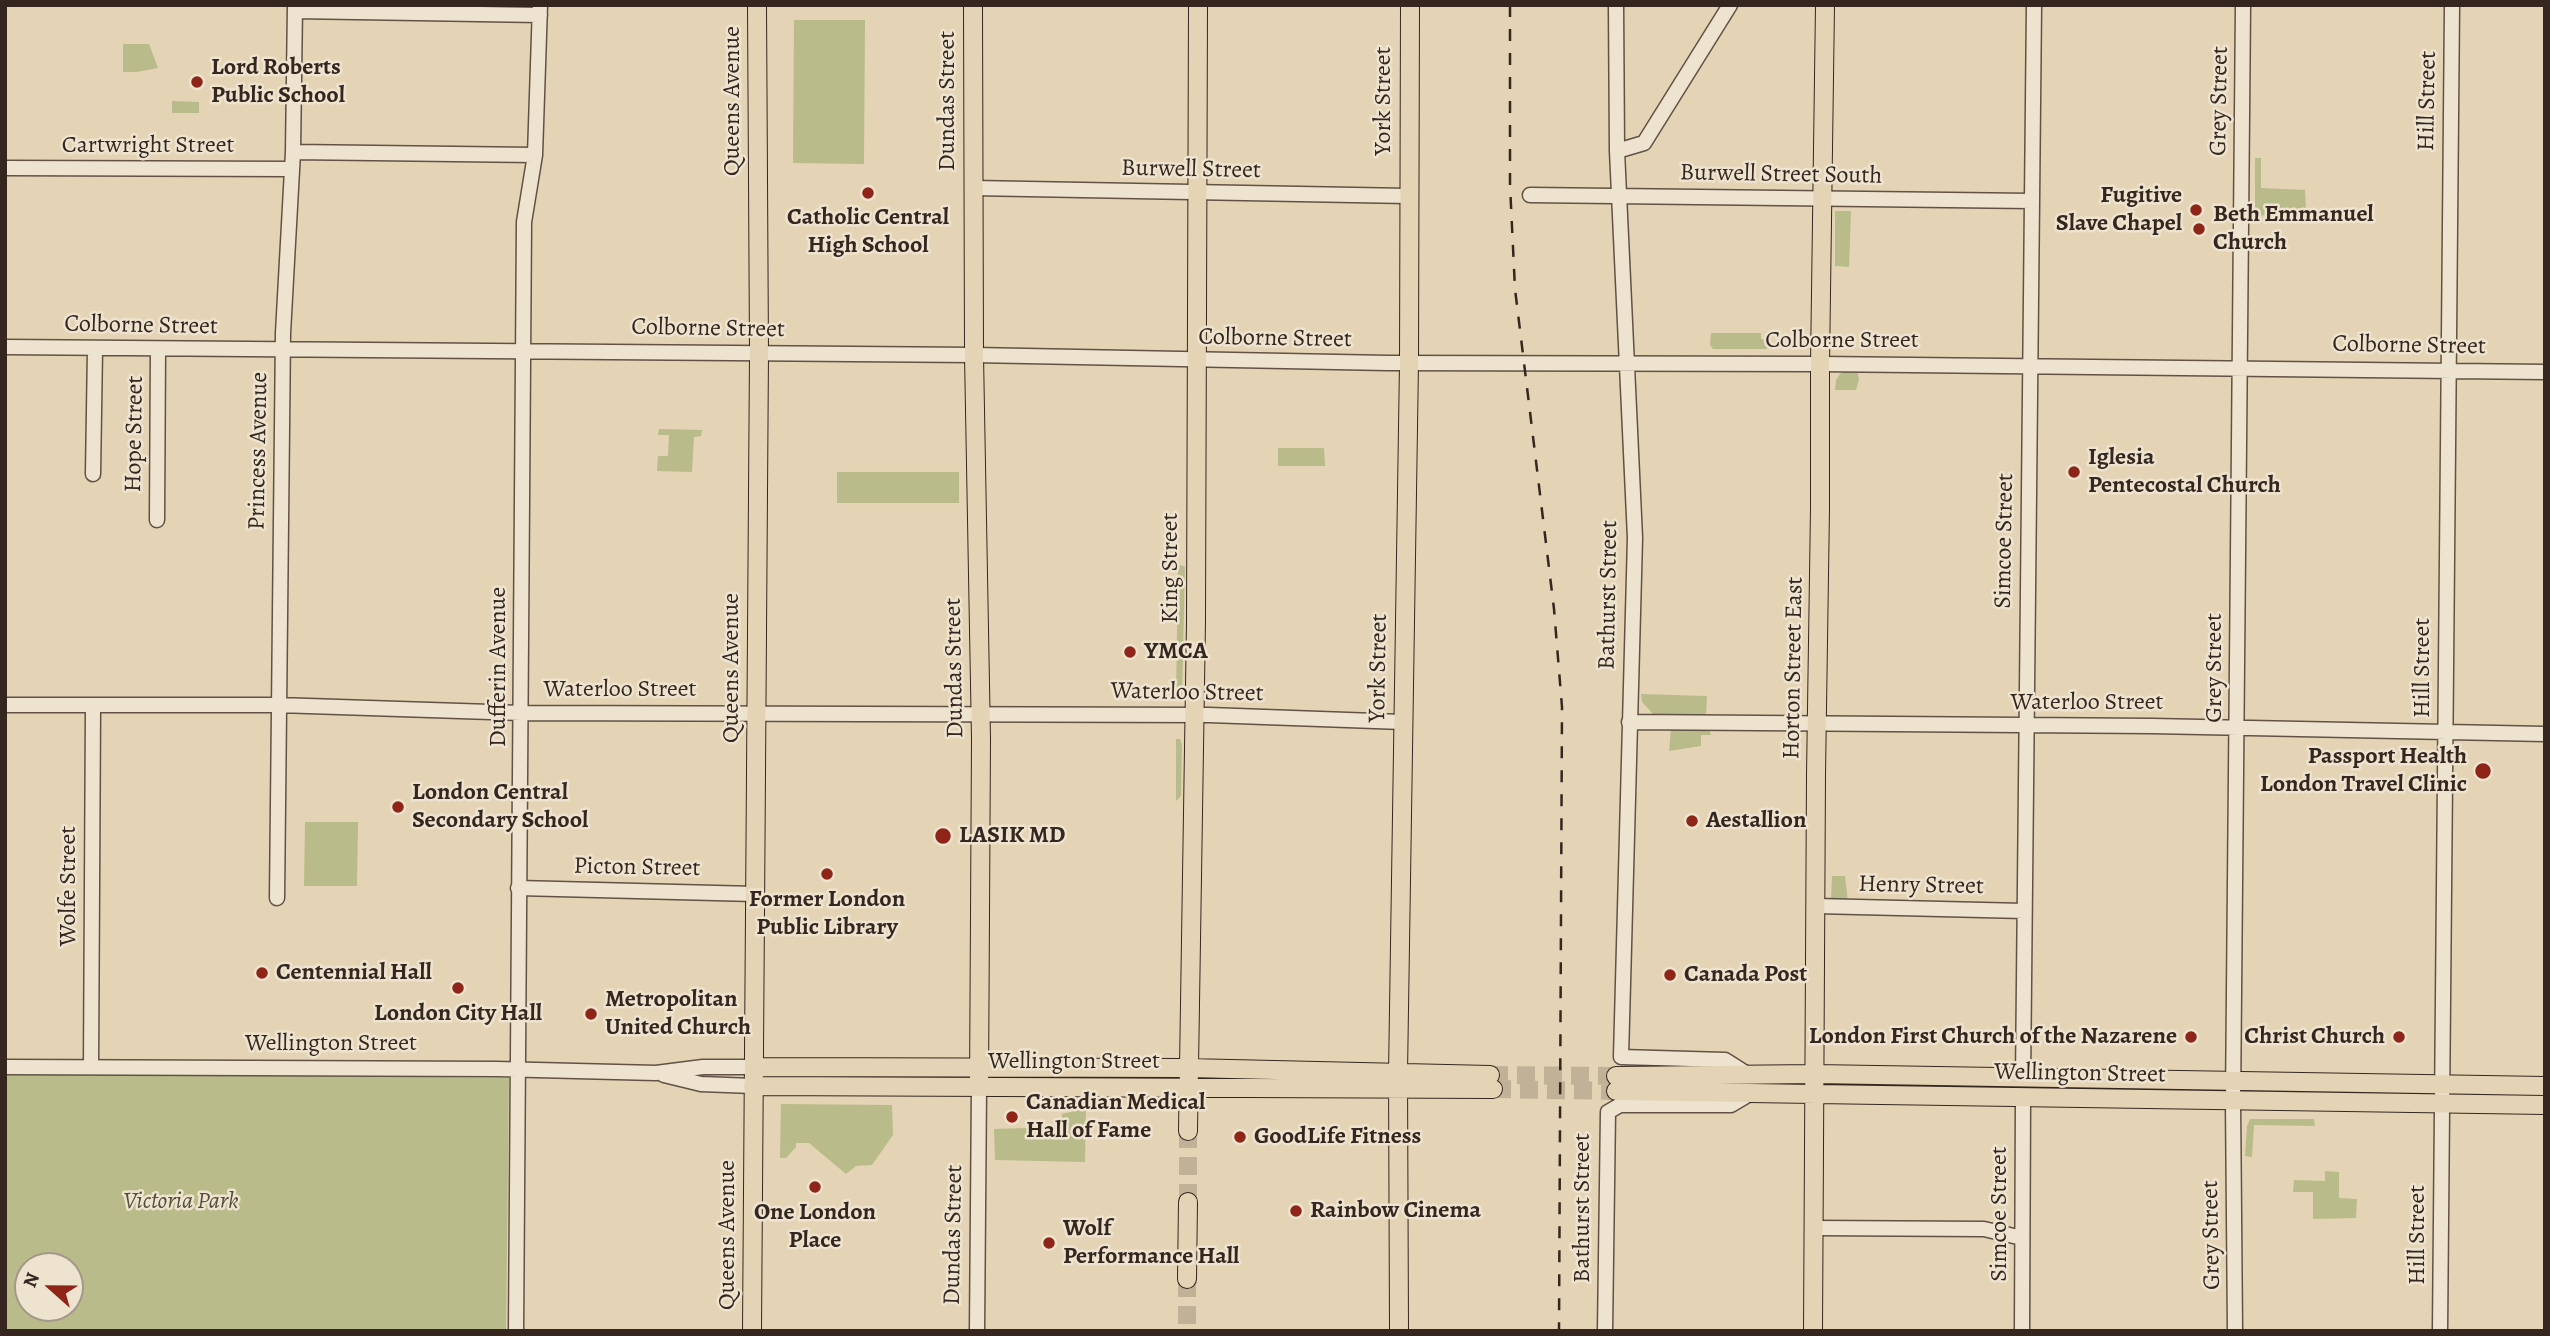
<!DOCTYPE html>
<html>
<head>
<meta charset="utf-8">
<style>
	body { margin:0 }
	#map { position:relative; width:2550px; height:1336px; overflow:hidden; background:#e4d4b5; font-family:Alegreya,serif }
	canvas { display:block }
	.frame { position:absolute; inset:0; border:7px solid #352720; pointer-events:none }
	.north { position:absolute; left:14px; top:1252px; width:70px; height:70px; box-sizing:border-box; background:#ede3cf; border:2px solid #a39889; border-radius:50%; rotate:291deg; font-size:19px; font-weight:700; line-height:28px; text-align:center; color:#352720 }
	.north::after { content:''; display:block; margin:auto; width:24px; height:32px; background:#8f2418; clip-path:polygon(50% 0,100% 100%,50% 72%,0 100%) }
</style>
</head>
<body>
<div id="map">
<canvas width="2550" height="1336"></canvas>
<div class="frame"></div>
<div class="north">N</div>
</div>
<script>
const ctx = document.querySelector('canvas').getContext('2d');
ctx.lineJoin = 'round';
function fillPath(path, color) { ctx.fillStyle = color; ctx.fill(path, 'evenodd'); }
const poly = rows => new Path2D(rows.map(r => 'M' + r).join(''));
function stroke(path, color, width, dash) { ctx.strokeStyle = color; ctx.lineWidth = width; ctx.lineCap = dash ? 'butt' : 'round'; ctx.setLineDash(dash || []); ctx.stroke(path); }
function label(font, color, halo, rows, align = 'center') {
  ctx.font = font + ' Alegreya,serif'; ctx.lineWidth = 5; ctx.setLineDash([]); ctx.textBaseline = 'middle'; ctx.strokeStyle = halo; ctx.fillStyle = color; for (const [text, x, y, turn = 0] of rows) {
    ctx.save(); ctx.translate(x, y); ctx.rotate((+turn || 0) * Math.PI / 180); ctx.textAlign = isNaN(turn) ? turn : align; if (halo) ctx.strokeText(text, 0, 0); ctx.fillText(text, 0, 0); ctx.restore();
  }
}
fillPath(poly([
	[794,20,865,20,864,164,793,163],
	[123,44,149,44,158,68,137,72,123,72],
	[172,101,199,102,199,113,172,113],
	[2255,158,2261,158,2261,188,2305,190,2306,209,2330,211,2330,219,2255,215],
	[1835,211,1851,211,1849,267,1835,266],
	[1711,333,1761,333,1761,339,1767,340,1767,349,1713,349,1710,345],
	[1857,369,1859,380,1856,390,1835,390,1836,380,1840,374,1847,370],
	[659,429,702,430,701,436,694,437,692,472,657,471,658,456,668,456,669,435,658,435],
	[1278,448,1324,448,1325,466,1278,466],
	[837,472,959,472,959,503,837,503],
	[1178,564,1185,567,1182,697,1178,700,1176,697],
	[1641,694,1707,696,1706,716,1654,715,1642,702],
	[1671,729,1709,729,1711,735,1701,735,1701,746,1669,751],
	[1176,739,1180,739,1182,745,1181,796,1176,801],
	[305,822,358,822,357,886,304,886],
	[1832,876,1845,876,1848,902,1831,901],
	[5,1072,509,1078,506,1331,5,1331],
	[28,1266,70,1266,70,1308,28,1308],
	[781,1104,892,1105,893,1135,872,1165,856,1166,846,1174,809,1143,796,1143,796,1147,786,1158,780,1158],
	[1086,1108,1085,1162,995,1160,994,1129,1028,1128,1028,1124,1042,1124,1044,1128,1063,1125,1062,1114],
	[2250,1119,2314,1119,2315,1126,2254,1125,2252,1157,2245,1156,2247,1126],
	[2325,1171,2339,1172,2339,1198,2357,1199,2356,1218,2313,1219,2313,1192,2293,1192,2294,1180,2325,1181]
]), '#b9bb8a');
stroke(poly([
	[1490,1075,1616,1076],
	[1493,1089,1616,1091],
	[1188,1202,1188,1131],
	[1187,1279,1187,1331]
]), '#c1b197', 18, [18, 9]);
const minor = poly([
	[1616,5,1617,151,1635,538,1621,1057,1725,1060,1747,1074],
	[295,11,540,15],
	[1617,151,1644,143,1730,5],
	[293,152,535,155],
	[5,168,291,169],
	[973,188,1408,196],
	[1530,195,2032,201],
	[5,347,974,355,1388,363,1820,364,2545,372],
	[93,474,95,349],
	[157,520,158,349],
	[5,705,278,705,521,713,1209,715,1403,722],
	[1629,722,2152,726,2545,734],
	[518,888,755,894],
	[277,898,283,333,293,152,295,5],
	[1816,906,2024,911],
	[5,1067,497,1069,656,1073,703,1067,754,1067],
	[91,1067,93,706],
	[664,1075,701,1084,753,1086],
	[2023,1078,2034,5],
	[1813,1228,1984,1229,2022,1238],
	[516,1331,524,222,535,155,540,5],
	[977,1331,979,1087],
	[1605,1331,1608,1112,1620,1105,1731,1105,1753,1092],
	[2022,1331,2023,1098],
	[2235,1331,2233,1101,2243,5],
	[2440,1331,2452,5]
]);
const major = poly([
	[973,5,974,355,981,739,979,1087],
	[754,1067,1188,1068,1490,1075],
	[1616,1076,1815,1074,2545,1086],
	[753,1086,1493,1089],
	[1616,1091,2545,1105],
	[1188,1131,1196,621,1198,5],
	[1187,1279,1188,1202],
	[752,1331,759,353,757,5],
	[1399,1331,1398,1073,1409,363,1410,5],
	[1813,1331,1816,775,1820,508,1820,364,1825,5]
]);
stroke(minor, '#615245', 17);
stroke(major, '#352720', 20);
stroke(minor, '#ede3cf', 14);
stroke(major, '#e4d4b5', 18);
stroke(poly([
	[1510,5,1510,185,1515,289,1554,609,1562,707,1559,1331]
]), '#352720', 2.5, [12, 12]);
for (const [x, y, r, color] of [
	[197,82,7,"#8f2418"],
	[868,193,7,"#8f2418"],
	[2196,210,7,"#8f2418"],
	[2199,229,7,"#8f2418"],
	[2074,472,7,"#8f2418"],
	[1130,652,7,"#8f2418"],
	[2483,771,9,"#8f2418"],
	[398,807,7,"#8f2418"],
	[1692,821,7,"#8f2418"],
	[943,836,9,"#8f2418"],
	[827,874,7,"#8f2418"],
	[262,973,7,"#8f2418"],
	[1670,975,7,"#8f2418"],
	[458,988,7,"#8f2418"],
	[591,1014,7,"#8f2418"],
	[2191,1037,7,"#8f2418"],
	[2399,1037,7,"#8f2418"],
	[1012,1117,7,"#8f2418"],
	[1240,1137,7,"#8f2418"],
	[815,1187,7,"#8f2418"],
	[1296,1211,7,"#8f2418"],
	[1049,1243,7,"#8f2418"]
]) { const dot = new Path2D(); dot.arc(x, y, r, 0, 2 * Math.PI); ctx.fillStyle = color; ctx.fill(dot); stroke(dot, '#ede3cf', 2.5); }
label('bold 24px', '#352720', '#ede3cf', [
	["Lord Roberts",211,68],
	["Public School",211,96],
	["Fugitive",2182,196,"right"],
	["Slave Chapel",2182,224,"right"],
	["Beth Emmanuel",2213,215],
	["Church",2213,243],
	["Catholic Central",868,218,"center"],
	["High School",868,246,"center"],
	["Iglesia",2088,458],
	["Pentecostal Church",2088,486],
	["YMCA",1144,652],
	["Passport Health",2467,757,"right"],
	["London Travel Clinic",2467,785,"right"],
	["London Central",412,793],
	["Secondary School",412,821],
	["Aestallion",1706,821],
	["LASIK MD",959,836],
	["Former London",827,900,"center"],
	["Public Library",827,928,"center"],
	["Centennial Hall",276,973],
	["Canada Post",1684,975],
	["Metropolitan",605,1000],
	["United Church",605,1028],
	["London City Hall",458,1014,"center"],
	["London First Church of the Nazarene",2177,1037,"right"],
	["Christ Church",2385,1037,"right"],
	["Canadian Medical",1026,1103],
	["Hall of Fame",1026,1131],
	["GoodLife Fitness",1254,1137],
	["Rainbow Cinema",1310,1211],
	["One London",815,1213,"center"],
	["Place",815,1241,"center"],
	["Wolf",1063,1229],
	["Performance Hall",1063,1257]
], 'left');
label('24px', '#352720', '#ede3cf', [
	["Queens Avenue",733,101,-90],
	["Dundas Street",948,101,-90],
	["York Street",1384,101,-90],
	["Grey Street",2220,101,-89],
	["Hill Street",2428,101,-89],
	["Cartwright Street",148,146],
	["Burwell Street",1191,170,1],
	["Burwell Street South",1781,175,1],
	["Colborne Street",141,326,1],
	["Colborne Street",708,329,1],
	["Colborne Street",1275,339,1],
	["Colborne Street",1842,341],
	["Colborne Street",2409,346,1],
	["Hope Street",135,434,-89],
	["Princess Avenue",259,451,-89],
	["Simcoe Street",2005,541,-89],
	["King Street",1171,568,-90],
	["Bathurst Street",1609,595,-89],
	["Dufferin Avenue",499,667,-90],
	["Queens Avenue",732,668,-90],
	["Dundas Street",955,668,-91],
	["York Street",1379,668,-89],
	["Horton Street East",1794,668,-89],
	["Grey Street",2215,668,-90],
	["Hill Street",2423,668,-90],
	["Waterloo Street",620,690],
	["Waterloo Street",1187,693,1],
	["Waterloo Street",2087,703],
	["Picton Street",637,868,1],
	["Wolfe Street",69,886,-90],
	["Henry Street",1921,886,1],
	["Wellington Street",331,1044],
	["Wellington Street",1074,1062],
	["Wellington Street",2080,1074,1],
	["Bathurst Street",1583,1208,-90],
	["Simcoe Street",2000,1214,-90],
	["Queens Avenue",728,1235,-90],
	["Dundas Street",954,1235,-89],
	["Grey Street",2212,1235,-91],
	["Hill Street",2418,1235,-90]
]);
label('italic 24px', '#564c3a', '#ede3cf', [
	["Victoria Park",181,1202]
]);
</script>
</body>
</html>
